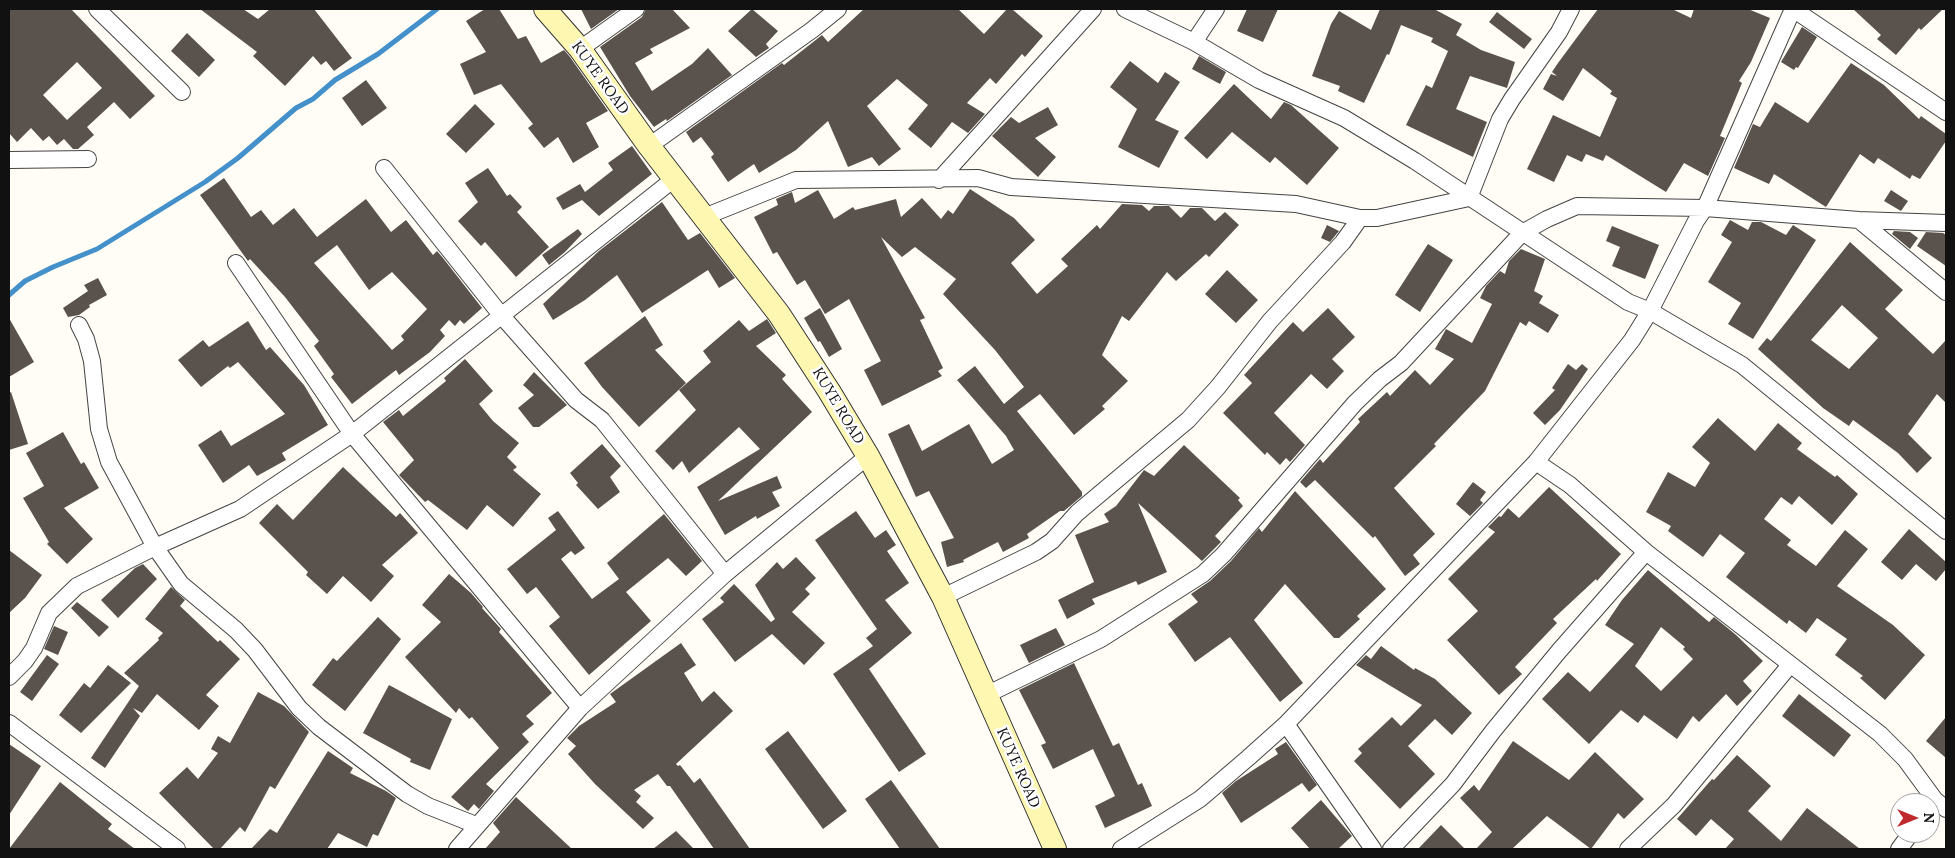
<!DOCTYPE html>
<html>
<head>
<meta charset="utf-8">
<style>
	body { margin:0 }
	#map { position:relative; width:1955px; height:858px; overflow:hidden; background:#fffdf5; font-family:Lora,serif }
	canvas { display:block }
	.frame { position:absolute; inset:0; border:10px solid #111; pointer-events:none }
	.north { position:absolute; left:1890px; top:793px; width:50px; height:50px; box-sizing:border-box; background:#fff; border:1px solid #a0a0a0; border-radius:50%; rotate:90deg; font-size:14px; font-weight:700; line-height:20px; text-align:center; color:#111 }
	.north::after { content:''; display:block; margin:auto; width:18px; height:22px; background:#bf2b2c; clip-path:polygon(50% 0,100% 100%,50% 72%,0 100%) }
</style>
</head>
<body>
<div id="map">
<canvas width="1955" height="858"></canvas>
<div class="frame"></div>
<div class="north">N</div>
</div>
<script>
const ctx = document.querySelector('canvas').getContext('2d');
ctx.lineJoin = 'round';
const poly = rows => new Path2D(rows.map(r => 'M' + r).join(''));
function stroke(path, color, width, dash) { ctx.strokeStyle = color; ctx.lineWidth = width; ctx.lineCap = dash ? 'butt' : 'round'; ctx.setLineDash(dash || []); ctx.stroke(path); }
function fillPath(path, color) { ctx.fillStyle = color; ctx.fill(path, 'evenodd'); }
function label(font, color, halo, rows, align = 'center') {
  ctx.font = font + ' Lora,serif'; ctx.lineWidth = 5; ctx.setLineDash([]); ctx.textBaseline = 'middle'; ctx.strokeStyle = halo; ctx.fillStyle = color; for (const [text, x, y, turn = 0] of rows) {
    ctx.save(); ctx.translate(x, y); ctx.rotate((+turn || 0) * Math.PI / 180); ctx.textAlign = isNaN(turn) ? turn : align; if (halo) ctx.strokeText(text, 0, 0); ctx.fillText(text, 0, 0); ctx.restore();
  }
}
stroke(poly([
	[9,295,25,281,53,267,97,249,205,182,238,158,296,108,313,99,335,80,378,54,437,9]
]), '#4390cb', 5);
fillPath(poly([
	[9,9,71,9,155,96,130,119,114,102,87,127,94,135,78,149,73,149,64,139,57,145,49,136,43,141,31,128,17,142,9,133],
	[77,62,102,88,67,120,43,95],
	[200,9,243,9,258,19,270,9,314,9,352,58,334,71,326,61,321,65,313,56,285,86,253,56,257,52],
	[485,9,499,9,518,39,526,36,541,63,564,50,570,57,608,111,586,123,599,147,573,163,558,137,544,148,528,128,533,124,501,84,474,95,460,64,486,52,466,21],
	[581,9,619,9,591,29],
	[646,9,672,9,690,28,650,49,653,53,635,63,652,91,692,64,708,48,732,75,667,121,666,119,654,127,630,96,600,47,642,17],
	[752,9,778,31,766,44,769,48,756,57,728,31],
	[864,9,958,9,984,34,1007,9,1012,9,1043,36,1025,57,1022,54,996,84,990,78,967,103,985,114,968,133,952,122,931,148,908,129,928,105,897,79,867,106,901,149,879,166,872,157,848,167,828,121,796,150,759,173,754,164,728,182,711,157,714,154,701,137,693,143,686,132,782,63,784,65,822,35,828,42],
	[1247,9,1278,9,1263,42,1237,31],
	[1380,9,1434,9,1462,24,1456,35,1481,50,1515,62,1507,88,1470,76,1456,109,1487,122,1473,157,1406,125,1426,85,1432,88,1448,51,1431,42,1433,38,1401,25,1389,55,1387,54,1364,103,1338,91,1340,86,1312,76,1331,24,1339,11,1371,30],
	[1598,9,1672,9,1691,18,1694,9,1748,9,1770,18,1751,62,1739,81,1742,83,1720,136,1725,138,1708,176,1684,163,1666,192,1606,155,1603,161,1586,154,1582,162,1567,155,1554,182,1527,169,1553,115,1600,137,1617,98,1610,94,1612,91,1583,68,1563,101,1543,89,1551,74,1557,76,1552,72,1558,63],
	[1853,9,1943,9,1921,30,1919,28,1896,55,1877,39,1881,35],
	[1497,12,1532,39,1524,49,1489,22],
	[1802,27,1817,37,1798,68,1796,67,1794,70,1781,62],
	[187,33,215,60,199,77,171,51],
	[1199,56,1226,72,1220,84,1192,69],
	[1130,61,1158,83,1165,72,1180,82,1155,120,1179,131,1159,168,1118,147,1137,109,1110,87],
	[1851,63,1884,85,1919,119,1921,116,1946,134,1946,141,1920,179,1912,175,1910,179,1878,158,1874,164,1860,154,1826,207,1774,174,1769,184,1734,168,1753,124,1760,127,1775,102,1808,123],
	[366,80,387,108,362,126,342,98],
	[1234,84,1271,119,1284,102,1291,105,1339,148,1307,185,1275,157,1270,163,1232,132,1207,159,1184,138],
	[475,104,495,124,466,153,446,134],
	[1048,107,1058,125,1035,138,1056,157,1038,177,992,136,1011,117,1019,123],
	[632,146,652,174,599,216,582,200,563,210,556,198,580,184,585,192,613,170,608,163],
	[488,168,507,196,510,194,522,207,517,212,549,247,516,277,485,242,481,246,458,221,478,202,465,183],
	[224,178,251,217,261,210,273,225,294,208,317,237,366,199,391,232,406,220,433,255,437,251,443,258,482,308,464,324,460,320,455,326,449,320,440,330,445,336,430,352,399,375,396,370,352,404,331,377,334,374,314,346,319,341,285,297,250,259,248,261,200,195],
	[337,245,369,290,392,272,427,309,401,336,404,340,392,350,314,263],
	[970,189,1014,218,1035,240,1011,263,1037,294,1068,266,1061,259,1097,225,1100,229,1122,204,1142,205,1149,211,1154,206,1169,206,1181,218,1190,208,1202,208,1215,221,1225,212,1239,225,1209,257,1206,254,1176,281,1167,272,1129,321,1122,316,1102,355,1128,381,1102,406,1105,409,1074,435,1040,394,1017,411,1082,492,1082,496,1064,511,1060,511,1027,534,1029,538,1003,552,998,542,963,560,964,562,947,567,941,542,954,538,929,491,916,497,888,434,909,424,922,451,969,424,992,464,1014,450,1006,436,957,380,975,366,1004,404,1024,387,995,350,943,294,956,279,915,247,902,257,881,237,925,318,920,320,943,368,938,371,942,376,882,406,864,370,881,361,849,299,825,314,805,280,797,285,777,252,773,254,754,217,778,205,776,199,792,192,795,203,818,190,834,219,853,207,855,210,896,199,901,217,922,198,941,219,948,210,953,214],
	[1891,190,1908,201,1901,211,1884,201],
	[662,202,688,240,700,233,735,278,719,288,708,270,642,313,617,275,585,300,553,320,543,304,599,251],
	[1730,220,1748,230,1752,222,1761,222,1786,235,1793,225,1816,240,1753,339,1728,324,1741,303,1708,282,1732,242,1721,235],
	[1327,225,1339,231,1330,242,1321,238],
	[1612,226,1659,245,1645,279,1612,266,1620,247,1606,241],
	[578,229,582,234,565,252,549,265,542,255],
	[1894,231,1910,232,1918,238,1910,249,1892,234],
	[1926,232,1943,233,1946,235,1946,266,1917,246],
	[1850,242,1903,290,1885,309,1933,354,1946,340,1946,403,1937,394,1908,434,1932,458,1917,473,1898,453,1853,420,1849,426,1823,408,1758,349,1767,338,1771,341],
	[1842,305,1878,338,1849,369,1811,340],
	[1428,244,1453,260,1420,312,1395,295],
	[1521,249,1545,259,1534,291,1543,296,1539,303,1559,315,1548,333,1529,321,1526,326,1520,322,1485,391,1434,444,1436,446,1394,488,1435,534,1413,555,1420,564,1405,576,1375,536,1373,538,1315,480,1306,488,1300,482,1320,459,1323,463,1360,422,1358,419,1387,392,1390,396,1415,370,1430,385,1454,359,1435,349,1446,329,1472,343,1492,304,1480,298,1486,286,1500,271,1505,274,1509,261],
	[1227,270,1258,300,1236,323,1205,294],
	[98,278,107,295,89,305,90,307,79,315,68,317,63,308,88,291,84,285],
	[820,308,842,349,829,357,820,341,818,342,804,318],
	[1328,308,1355,337,1332,359,1344,371,1327,389,1311,374,1274,413,1305,445,1290,462,1286,458,1280,465,1267,452,1265,455,1223,413,1252,383,1244,375,1293,322,1303,332],
	[645,316,663,345,655,350,686,383,639,427,602,387,584,363],
	[9,318,34,362,9,377],
	[767,319,776,333,756,346,786,375,782,379,812,412,718,501,777,476,782,488,772,492,780,506,757,519,756,516,725,535,697,487,760,449,739,427,689,473,682,461,673,470,655,451,696,410,679,390,711,362,703,351,739,320,749,331],
	[248,321,266,350,270,347,304,385,328,425,282,453,286,460,257,476,249,465,223,483,198,445,221,430,231,446,285,414,238,362,230,368,228,366,201,387,178,360,203,340,209,347],
	[465,359,493,391,479,404,493,421,519,443,507,457,517,467,513,470,541,494,513,527,487,505,467,530,428,500,425,502,399,475,414,460,383,422,399,410,403,416,446,381,444,378],
	[1568,364,1576,370,1582,364,1588,369,1560,410,1545,425,1533,413,1555,390,1552,388],
	[534,372,567,405,539,427,533,427,518,408,534,395,523,385],
	[11,392,28,444,9,450,9,393],
	[1718,418,1755,451,1778,423,1802,443,1797,449,1835,477,1837,475,1858,494,1832,525,1799,496,1792,505,1781,497,1764,519,1791,540,1787,545,1816,566,1845,530,1868,549,1837,586,1893,625,1925,655,1885,700,1860,678,1863,676,1835,655,1847,639,1817,618,1806,633,1789,620,1787,624,1726,577,1745,553,1720,534,1703,557,1668,531,1671,526,1646,512,1668,472,1695,487,1710,463,1692,447],
	[63,432,81,464,84,462,99,488,64,508,93,539,67,564,47,544,49,542,23,498,44,486,26,453],
	[602,444,621,466,610,477,620,492,598,509,576,485,578,483,570,473],
	[1184,445,1240,498,1238,500,1243,506,1215,536,1221,542,1202,561,1138,503,1167,572,1138,585,1136,581,1092,599,1095,604,1067,619,1058,600,1094,582,1075,535,1109,522,1104,514,1116,506,1144,470,1154,476],
	[343,467,396,517,400,513,418,533,382,565,394,576,371,602,343,576,327,594,306,575,308,572,259,523,277,504,293,520],
	[1473,482,1486,492,1480,500,1483,503,1470,516,1456,504],
	[1549,487,1621,554,1597,581,1596,579,1553,619,1557,623,1515,667,1522,674,1499,695,1447,640,1478,611,1448,579,1495,532,1488,527,1499,516,1501,517,1508,508,1519,518],
	[1295,491,1386,589,1357,616,1360,619,1339,638,1334,638,1285,584,1254,620,1303,683,1280,702,1230,637,1195,662,1168,624,1198,602,1191,594,1210,581,1231,561,1259,528,1262,532],
	[558,511,585,548,575,555,571,551,561,559,592,599,619,579,607,563,664,514,702,561,686,576,668,558,626,592,651,621,589,675,549,626,560,617,536,587,527,594,507,569,556,530,548,518],
	[856,511,875,538,886,530,896,545,887,551,909,583,885,600,912,633,869,669,926,754,899,772,833,674,873,646,866,638,877,629,815,540],
	[1909,529,1946,562,1946,569,1936,581,1916,564,1902,580,1881,562],
	[9,550,42,575,25,598,9,613],
	[796,557,816,578,805,589,810,594,792,612,825,643,804,665,772,634,735,662,702,619,724,602,720,598,734,584,771,622,775,619,755,585,777,562,783,569],
	[143,564,157,579,118,618,101,600,135,568],
	[1648,570,1709,622,1714,617,1735,634,1763,661,1743,681,1752,691,1737,706,1726,694,1699,722,1693,716,1677,739,1644,715,1638,723,1621,710,1589,744,1542,699,1568,672,1590,692,1634,644,1605,625,1622,600],
	[1661,627,1685,647,1683,649,1693,659,1661,691,1635,666],
	[449,574,471,593,483,607,482,608,501,629,499,632,552,693,526,716,534,724,522,734,529,742,486,784,494,791,479,809,474,804,468,811,451,797,499,748,472,717,469,719,459,708,456,713,405,657,441,622,422,605],
	[171,587,185,600,180,606,218,642,220,640,240,659,206,695,219,706,199,730,157,694,142,713,133,708,140,716,105,768,91,758,139,686,124,673,159,640,158,638,163,633,145,619],
	[77,602,109,627,99,637,71,608],
	[378,617,401,639,345,711,312,685,333,658,337,661],
	[54,626,68,632,58,655,44,649],
	[1056,628,1065,645,1029,663,1020,645],
	[681,643,696,665,684,673,702,702,714,691,733,711,676,764,678,766,680,765,694,783,700,778,750,849,714,849,670,786,667,786,658,774,634,790,641,796,636,802,654,818,643,829,595,784,568,754,576,746,567,738,579,726,616,702,610,694],
	[1381,646,1414,670,1415,668,1435,679,1472,713,1452,735,1435,719,1408,746,1435,774,1400,809,1354,761,1362,753,1358,749,1392,717,1401,726,1422,705,1356,665,1366,655,1371,659],
	[47,655,59,664,32,701,20,692],
	[1074,663,1113,746,1119,743,1138,785,1142,783,1152,806,1105,828,1095,806,1115,796,1093,749,1053,769,1041,745,1046,743,1019,690],
	[108,665,131,683,81,733,59,715,84,683,90,688],
	[389,685,452,719,430,770,410,762,411,759,363,733],
	[258,692,284,706,309,732,275,789,270,786,245,832,240,827,220,849,214,849,159,793,187,767,198,779,218,753,211,749,218,736,230,743],
	[1799,694,1851,735,1834,757,1782,716],
	[1946,717,1946,758,1926,741],
	[788,731,847,811,823,829,765,749],
	[1513,741,1569,780,1595,752,1644,799,1624,819,1618,813,1591,849,1547,816,1512,849,1476,849,1492,832,1460,798,1474,785,1479,791],
	[1286,742,1317,785,1309,792,1302,783,1241,823,1222,793,1236,781,1278,754,1275,749],
	[9,744,41,766,9,815],
	[328,751,353,768,350,773,386,791,396,798,378,836,373,834,367,847,338,833,327,849,251,849,270,829,277,833],
	[1737,755,1771,786,1748,811,1781,841,1807,808,1860,849,1725,849,1734,839,1711,819,1696,836,1677,819,1712,779,1714,780],
	[891,780,940,849,900,849,865,799],
	[60,782,112,824,108,829,135,849,9,849],
	[516,797,572,849,485,849,500,832,493,823],
	[1321,800,1352,836,1338,849,1310,849,1291,828],
	[1441,825,1465,849,1418,849],
	[676,831,694,849,653,849]
]), '#5a534d');
const street = poly([
	[97,9,182,92],
	[1125,9,1194,42,1259,80,1344,118,1415,161,1628,302,1650,311,1742,365,1946,531],
	[1194,42,1216,9],
	[580,49,636,9],
	[649,146,812,30,838,9],
	[9,160,88,159],
	[384,168,501,315,576,400,602,420,725,574],
	[939,180,1093,9],
	[704,217,796,180,978,178,1011,187,1296,204,1360,218,1377,218,1469,198,1500,119,1512,99,1559,32,1571,9],
	[1859,220,1946,292],
	[236,263,352,434,580,708],
	[79,325,86,339,92,361,99,429,109,462,155,547,181,584,236,630,255,650,299,708,319,727,407,794,428,806,476,825],
	[1536,462,1570,485,1646,552,1880,734,1905,759,1935,800,1946,809],
	[943,597,1036,552,1052,541,1077,513,1188,420,1218,387,1270,321,1343,242,1360,218],
	[9,677,25,661,34,648,49,613,77,586,155,547,240,509,352,434,674,179],
	[986,695,1101,639,1203,574,1224,554,1355,403,1380,379,1401,363,1522,233,1547,219,1577,206,1705,208,1859,220,1946,223],
	[9,723,177,849],
	[1286,724,1373,849],
	[457,849,580,708,725,574,868,456],
	[1121,849,1200,799,1248,758,1286,724,1536,462,1632,340,1650,311,1696,221,1705,208,1793,9,1946,112],
	[1391,849,1453,784,1493,731,1559,651,1646,552],
	[1628,849,1674,805,1790,665],
	[1899,849,1911,833]
]);
const secondary = poly([
	[545,9,580,49,649,146,779,314,829,391,868,456,943,597,1055,849]
]);
stroke(street, '#444', 18);
stroke(secondary, '#333', 24);
stroke(street, '#fff', 16);
stroke(secondary, '#fdf7b2', 22);
label('15px', '#111', '#fff', [
	["KUYE ROAD",600,78,54],
	["KUYE ROAD",838,406,59],
	["KUYE ROAD",1018,768,66]
]);
</script>
</body>
</html>
